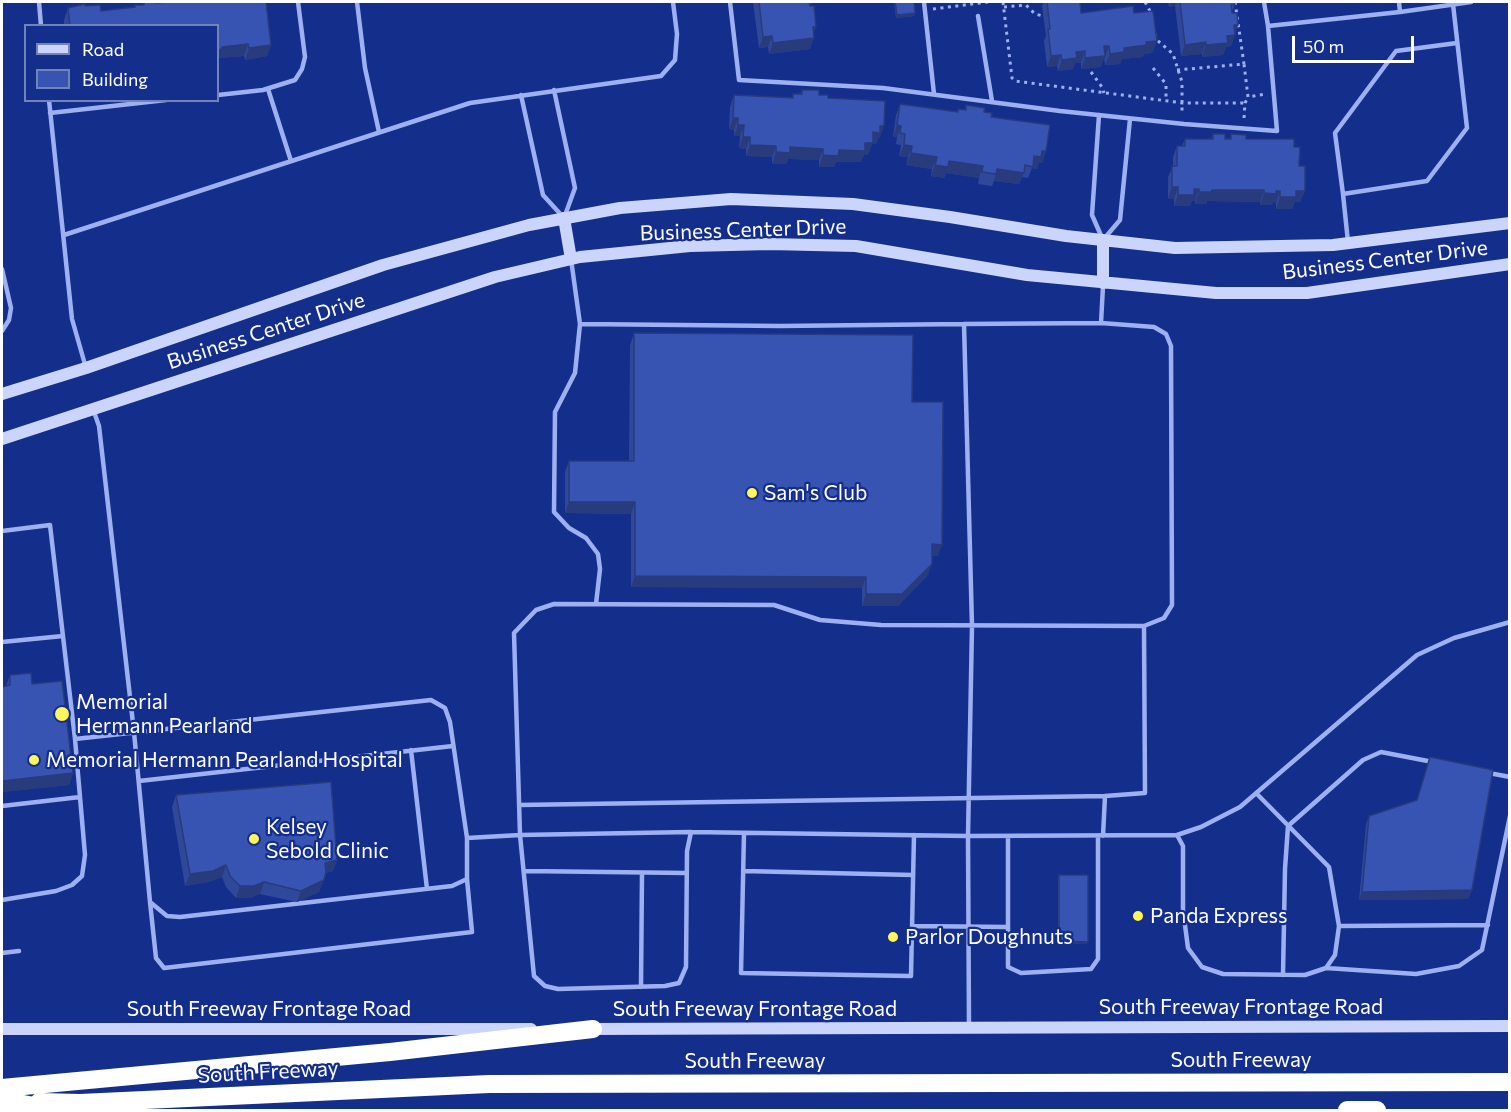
<!DOCTYPE html>
<html>
<head>
<meta charset="utf-8">
<style>
	body { margin:0 }
	#map { position:relative; width:1511px; height:1112px; overflow:hidden; background:#142e8c; font-family:Commissioner,sans-serif }
	canvas { display:block }
	.frame { position:absolute; inset:0; border:3px solid #fff; pointer-events:none }
	.legend { position:absolute; left:24px; top:24px; width:195px; height:78px; box-sizing:border-box; background:#142e8c; border:2px solid #7282ba; margin:0; padding:8px 10px; list-style:none; font-size:18px; color:#fff }
	.legend li { display:flex; align-items:center; gap:12px; height:30px }
	.legend b { width:30px; border:2px solid #7282ba }
	.scale { position:absolute; left:1292px; top:36px; width:122px; height:27px; box-sizing:border-box; border:3px solid #fff; border-top:0; padding-left:8px; font-size:18px; line-height:21px; white-space:nowrap; color:#fff; -webkit-text-stroke:4px #142e8c; paint-order:stroke }
</style>
</head>
<body>
<div id="map">
<canvas width="1511" height="1112"></canvas>
<div class="frame"></div>
<ul class="legend">
<li><b style="height:8px;background:#cbd5fb"></b>Road</li>
<li><b style="height:16px;background:#3854b3"></b>Building</li>
</ul>
<div class="scale">50 m</div>
</div>
<script>
const ctx = document.querySelector('canvas').getContext('2d');
ctx.lineJoin = 'round';
const poly = rows => new Path2D(rows.map(r => 'M' + r).join(''));
function stroke(path, color, width, dash) { ctx.strokeStyle = color; ctx.lineWidth = width; ctx.lineCap = dash ? 'butt' : 'round'; ctx.setLineDash(dash || []); ctx.stroke(path); }
function fillPath(path, color) { ctx.fillStyle = color; ctx.fill(path, 'evenodd'); }
function label(font, color, halo, rows, align = 'center') {
  ctx.font = font + ' Commissioner,sans-serif'; ctx.lineWidth = 4.5; ctx.setLineDash([]); ctx.textBaseline = 'middle'; ctx.strokeStyle = halo; ctx.fillStyle = color; for (const [text, x, y, turn = 0] of rows) {
    ctx.save(); ctx.translate(x, y); ctx.rotate((+turn || 0) * Math.PI / 180); ctx.textAlign = isNaN(turn) ? turn : align; if (halo) ctx.strokeText(text, 0, 0); ctx.fillText(text, 0, 0); ctx.restore();
  }
}
stroke(poly([
	[1003,2,1012,78,1015,81,1183,103,1245,103],
	[1145,2,1151,13],
	[1235,2,1244,64],
	[1004,7,1026,5,1035,14,1043,16],
	[933,9,988,2],
	[1155,34,1157,40,1173,54,1182,82,1182,115],
	[1153,68,1166,84,1166,101],
	[1177,70,1244,64,1248,97,1266,94],
	[1091,72,1102,87,1104,93],
	[1244,118,1245,103,1248,97]
]), '#9db0f0', 3, [3, 4.5]);
stroke(poly([
	[39,2,41,26],
	[357,2,365,68,379,132],
	[730,2,739,80,883,88,1060,111,1184,124,1277,131,1268,26,1400,12],
	[924,2,934,94],
	[1264,2,1268,26],
	[1399,2,1400,12,1471,2],
	[1453,4,1467,128,1427,181,1343,194,1335,133,1396,51,1457,43],
	[978,16,992,101],
	[268,89,291,161],
	[218,95,263,90,295,80,302,69,305,57,298,2],
	[521,95,543,195,564,218,575,188,554,90],
	[49,100,72,319,86,368],
	[50,113,166,100],
	[1099,115,1092,215,1103,240,1120,220,1130,119],
	[1343,194,1348,242],
	[64,235,470,103,661,76,675,60,677,34,673,2],
	[571,259,580,324,780,326,964,324],
	[2,269,11,308,9,320,2,331],
	[1103,286,1101,323,1154,327,1166,334,1171,346,1172,605,1164,618,1144,626,1145,793,1105,796,1103,836],
	[580,324,575,373,555,412,554,512,569,528,586,538,598,554,600,569,596,604],
	[93,409,99,426,134,732,150,902,167,916,180,917,452,886,467,879,467,838,520,835,534,976,545,986,558,989,665,986,679,983,686,967,687,851,691,832,968,836,972,626,964,324,1101,323],
	[2,531,50,525,75,739],
	[2,642,63,636],
	[411,750,427,889],
	[1489,773,1510,777],
	[139,781,453,746],
	[519,805,1105,796],
	[2,806,80,797],
	[691,832,520,835,514,633,536,610,554,604,774,605,820,620,881,625,1144,626],
	[744,833,741,973,911,976,914,835],
	[1177,835,1183,846,1183,910,1188,948,1202,967,1223,974,1305,975,1326,968,1335,955,1339,926,1329,867,1256,793],
	[1008,836,1008,967,1021,973,1091,969,1098,959,1098,836],
	[524,871,686,873],
	[743,871,913,875],
	[2,900,56,891,72,885,82,876,85,855,75,739,431,700,445,708,450,722,467,838],
	[150,902,156,958,164,968,472,932,467,879],
	[912,926,1008,927],
	[1339,926,1488,925],
	[2,953,19,951],
	[1326,968,1416,974,1459,966,1482,950,1510,816],
	[1283,975,1285,869,1288,826,1363,760,1381,752,1433,762],
	[641,987,642,873],
	[969,1028,968,836,1177,835,1201,827,1240,807,1417,655,1454,638,1510,622]
]), '#9db0f0', 4.5);
stroke(poly([
	[564,218,571,259],
	[1103,240,1103,283],
	[2,394,86,368,383,265,529,225,620,208,731,199,853,204,950,217,1066,236,1175,248,1333,245,1510,223],
	[2,439,495,277,580,257,690,246,770,244,856,246,1027,275,1216,293,1307,293,1510,264],
	[2,1029,531,1029],
	[588,1029,1510,1026]
]), '#cbd5fb', 12);
stroke(poly([
	[2,1088,390,1052,593,1029],
	[39,1102,80,1103,489,1084,1510,1082],
	[1347,1110,1377,1110]
]), '#fff', 18);
stroke(poly([
	[2,1100,56,1110]
]), '#fff', 18);
fillPath(poly([
	[144,2,155,3,271,45,267,56,245,60,244,56,219,58,218,61,218,26,64,26,64,20,68,8,85,6,101,11,134,7,134,5,143,5],
	[747,2,812,2,810,6,813,34,810,49,769,54,768,47,759,48,753,2,748,3],
	[894,2,914,2,915,13,914,16,896,18],
	[1044,2,1080,2,1081,13,1134,13,1157,41,1152,53,1144,54,1143,57,1122,59,1120,64,1105,65,1104,57,1101,67,1081,69,1081,63,1075,63,1073,69,1058,71,1057,66,1047,67,1044,41,1046,36,1042,6],
	[1168,2,1234,2,1235,5,1232,11,1238,25,1231,46,1226,47,1223,55,1202,57,1202,54,1181,56,1175,6,1169,7],
	[802,90,828,98,880,138,878,138,876,144,872,144,868,155,864,155,861,162,836,162,834,167,819,167,819,160,788,159,786,164,772,164,772,157,746,156,746,149,739,148,740,136,734,136,734,130,729,129,730,107,734,95,792,98,793,94,800,94],
	[900,104,957,112,958,109,965,110,966,105,984,112,1046,151,1042,163,1039,162,1037,169,1032,168,1028,178,1022,177,1019,184,994,181,992,186,978,184,979,178,946,173,944,178,931,176,932,169,906,165,908,157,899,156,901,145,896,144,897,137,893,137,896,115],
	[1213,134,1225,139,1230,139,1231,134,1246,139,1294,147,1299,166,1305,191,1300,202,1295,202,1292,209,1276,209,1276,203,1273,202,1272,205,1260,205,1260,202,1207,201,1207,204,1195,204,1195,201,1192,201,1190,206,1174,206,1174,199,1168,199,1168,177,1173,166,1173,157,1177,146,1182,146,1185,139,1211,139],
	[634,333,912,402,938,556,932,556,928,575,898,606,862,606,862,588,631,587,631,514,565,513,565,472,569,461,629,461,630,345],
	[10,675,32,684,73,773,69,785,2,792,2,687,6,686],
	[176,795,337,860,333,871,326,873,319,892,297,902,260,894,250,898,236,898,226,887,222,877,209,882,185,886,172,807],
	[1369,816,1472,890,1468,899,1359,900,1366,824],
	[1059,875,1087,944,1058,944,1058,878]
]), '#30489a');
fillPath(poly([
	[1171,2,1176,2,1175,6,1169,7],
	[915,13,914,16,896,18,897,15],
	[1234,25,1238,25,1231,46,1226,47,1223,55,1202,57,1206,45,1227,36],
	[813,27,816,27,812,38,814,38,810,49,769,54,773,43],
	[772,36,768,47,759,48,763,37],
	[1157,41,1152,53,1144,54,1143,57,1122,59,1120,64,1105,65,1110,54,1124,48,1146,42],
	[1206,42,1202,54,1181,56,1185,45],
	[248,44,244,56,219,58,218,61,218,50,222,47],
	[271,45,267,56,245,60,249,48],
	[1104,46,1109,46,1101,67,1081,69,1085,58],
	[1085,51,1081,63,1075,63,1073,69,1058,71,1062,60,1076,52],
	[1061,55,1057,66,1047,67,1051,56],
	[733,118,738,118,734,130,729,129],
	[738,125,744,125,740,136,734,136],
	[897,125,901,126,897,137,893,137],
	[880,126,884,126,880,138,878,138,876,144,872,144,868,155,864,155,861,162,836,162,834,167,819,167,823,155,865,143,873,132],
	[743,137,750,137,746,149,739,148],
	[750,145,776,146,772,157,746,156],
	[904,145,912,146,908,157,899,156],
	[790,147,823,149,819,160,788,159,786,164,772,164,776,152],
	[1042,151,1046,151,1042,163,1039,162,1037,169,1032,168,1034,156],
	[911,153,937,157,932,169,906,165],
	[949,161,983,166,979,178,946,173,944,178,931,176,935,165],
	[997,169,1024,173,1019,184,994,181],
	[1172,187,1178,187,1174,199,1168,199],
	[1194,189,1199,189,1195,201,1192,201,1190,206,1174,206,1178,195],
	[1212,190,1264,190,1260,202,1207,201,1207,204,1195,204,1199,192],
	[1276,191,1280,191,1276,203,1273,202,1272,205,1260,205,1264,193],
	[1296,191,1305,191,1300,202,1295,202,1292,209,1276,209,1280,197],
	[569,502,635,502,631,514,565,513],
	[932,544,942,545,938,556,928,556],
	[932,564,928,575,898,606,862,606,866,594],
	[635,576,866,577,862,588,631,587],
	[73,773,69,785,2,792,2,781],
	[337,860,333,871,321,874,325,863],
	[226,865,222,877,209,882,185,886,190,874],
	[324,880,319,892,297,902,301,891],
	[264,882,260,894,250,898,236,898,240,886],
	[1472,890,1468,899,1359,900,1362,892],
	[1059,941,1088,942,1087,944,1058,944]
]), '#273b7d');
const building = poly([
	[144,2,155,2,155,3,167,2,266,2,271,45,249,48,248,44,222,47,222,49,218,50,218,26,70,26,68,8,85,4,85,6,100,5,101,11,135,7,134,5,144,5,144,2],
	[759,2,809,2,810,6,814,6,816,27,813,27,814,38,773,43,772,36,763,37,759,2],
	[895,2,914,2,915,13,897,15,895,2],
	[1047,2,1080,2,1081,13,1133,6,1134,13,1153,11,1157,41,1146,42,1147,45,1124,48,1124,52,1110,54,1109,46,1104,46,1105,56,1085,58,1085,51,1076,52,1077,58,1062,60,1061,55,1051,56,1048,29,1050,29,1047,2],
	[1180,2,1234,2,1235,5,1231,5,1232,13,1237,13,1238,25,1234,25,1235,35,1227,36,1228,43,1206,45,1206,42,1185,45,1180,2],
	[802,90,819,90,819,95,828,95,828,98,885,101,884,126,880,126,880,133,873,132,873,143,865,143,865,151,839,150,838,156,823,155,823,149,790,147,790,153,776,152,776,146,750,145,750,137,743,137,744,125,738,125,738,118,733,118,734,95,793,98,793,94,802,94,802,90],
	[900,104,958,112,958,109,966,110,966,105,985,108,984,112,992,113,991,117,1050,125,1046,151,1042,151,1041,157,1034,156,1033,167,1025,165,1024,173,997,169,996,174,982,172,983,166,949,161,948,167,935,165,937,157,911,153,912,146,904,145,905,134,900,133,901,126,897,125,900,104],
	[1213,134,1225,134,1225,139,1231,139,1231,134,1246,135,1246,139,1294,139,1294,147,1300,147,1299,166,1305,166,1305,191,1296,191,1296,197,1280,197,1280,191,1276,191,1276,194,1264,193,1264,190,1212,190,1211,192,1199,192,1199,189,1194,189,1194,195,1178,195,1178,187,1172,187,1172,166,1177,166,1177,146,1185,146,1185,139,1213,139,1213,134],
	[634,333,913,335,912,402,943,402,942,545,932,544,932,564,902,594,866,594,866,577,635,576,635,502,569,502,569,461,634,461,634,333],
	[31,673,32,684,62,681,73,773,2,781,2,687,10,685,10,675,31,673],
	[1430,757,1493,770,1472,890,1362,892,1369,816,1417,800,1430,757],
	[331,782,337,860,325,863,326,872,324,880,301,891,264,882,254,886,240,886,230,876,226,865,213,871,190,874,176,795,331,782],
	[1059,875,1088,875,1088,942,1059,941,1059,875]
]);
fillPath(building, '#3854b3');
stroke(building, '#273b7d', 1.5);
for (const [x, y, r, color] of [
	[752,493,6,"#fff45c"],
	[62,714,8,"#fff45c"],
	[34,760,6,"#fff45c"],
	[254,839,6,"#fff45c"],
	[1138,916,6,"#fff45c"],
	[893,937,6,"#fff45c"]
]) { const dot = new Path2D(); dot.arc(x, y, r, 0, 2 * Math.PI); ctx.fillStyle = color; ctx.fill(dot); stroke(dot, '#142e8c', 2); }
label('21px', '#fff', '#142e8c', [
	["Business Center Drive",743,230,-2],
	["Business Center Drive",1385,260,-7],
	["Business Center Drive",266,331,-18],
	["South Freeway Frontage Road",1241,1007],
	["South Freeway Frontage Road",269,1009],
	["South Freeway Frontage Road",755,1009],
	["South Freeway",1241,1060],
	["South Freeway",755,1061],
	["South Freeway",268,1072,-3]
]);
label('21px', '#fff', '#142e8c', [
	["Sam's Club",764,493],
	["Memorial",76,702],
	["Hermann Pearland",76,726],
	["Memorial Hermann Pearland Hospital",46,760],
	["Kelsey",266,827],
	["Sebold Clinic",266,851],
	["Panda Express",1150,916],
	["Parlor Doughnuts",905,937]
], 'left');
</script>
</body>
</html>
